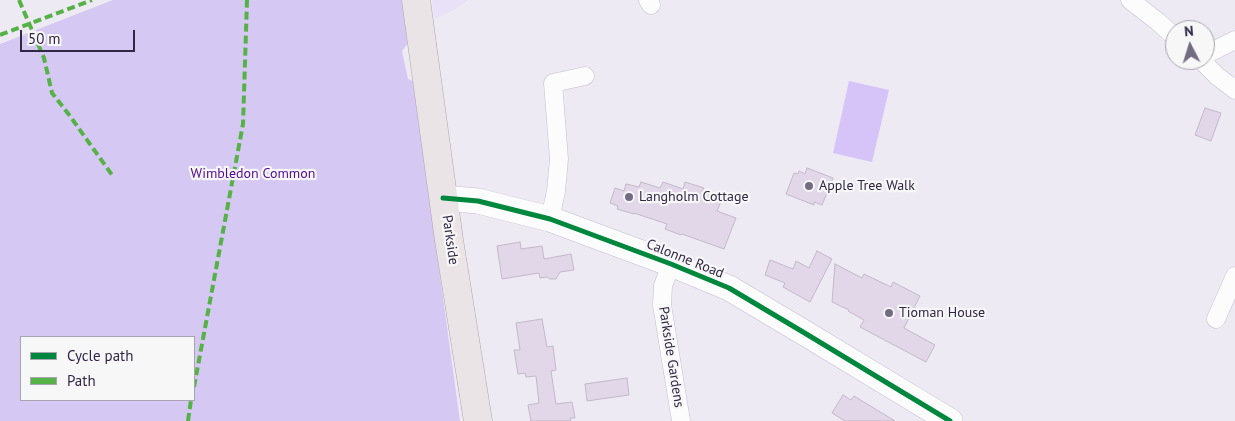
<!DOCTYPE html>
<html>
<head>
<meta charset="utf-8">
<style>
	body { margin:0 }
	#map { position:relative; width:1235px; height:421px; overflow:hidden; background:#edeaf4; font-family:"PT Sans",sans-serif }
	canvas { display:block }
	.legend { position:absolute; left:20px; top:336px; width:175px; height:65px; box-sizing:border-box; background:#f7f7f7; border:1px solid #a8a4b0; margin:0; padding:6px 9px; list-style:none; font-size:15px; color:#312745 }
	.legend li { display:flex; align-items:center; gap:10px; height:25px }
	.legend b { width:25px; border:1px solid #a8a4b0 }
	.north { position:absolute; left:1165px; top:20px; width:50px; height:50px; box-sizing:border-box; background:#f7f7f7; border:1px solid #a8a4b0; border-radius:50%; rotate:355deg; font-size:14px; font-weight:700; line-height:20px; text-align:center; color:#312745 }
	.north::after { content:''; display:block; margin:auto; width:18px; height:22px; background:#736b82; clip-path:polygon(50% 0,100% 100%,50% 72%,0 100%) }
	.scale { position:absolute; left:20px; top:30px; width:115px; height:22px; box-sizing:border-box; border:2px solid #312745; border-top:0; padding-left:6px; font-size:15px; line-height:18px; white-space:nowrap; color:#312745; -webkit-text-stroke:4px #f7f7f7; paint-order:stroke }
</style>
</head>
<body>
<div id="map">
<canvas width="1235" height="421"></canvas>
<ul class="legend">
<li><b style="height:6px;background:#00873e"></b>Cycle path</li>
<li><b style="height:6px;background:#56b247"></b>Path</li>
</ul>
<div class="north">N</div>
<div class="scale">50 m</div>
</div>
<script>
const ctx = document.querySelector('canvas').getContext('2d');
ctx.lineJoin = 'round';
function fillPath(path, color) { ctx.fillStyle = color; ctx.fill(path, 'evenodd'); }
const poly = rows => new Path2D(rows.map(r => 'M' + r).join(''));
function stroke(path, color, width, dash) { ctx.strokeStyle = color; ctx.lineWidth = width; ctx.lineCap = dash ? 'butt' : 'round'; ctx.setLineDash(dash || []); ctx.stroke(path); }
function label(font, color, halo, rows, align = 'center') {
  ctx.font = font + ' "PT Sans",sans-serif'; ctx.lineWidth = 4.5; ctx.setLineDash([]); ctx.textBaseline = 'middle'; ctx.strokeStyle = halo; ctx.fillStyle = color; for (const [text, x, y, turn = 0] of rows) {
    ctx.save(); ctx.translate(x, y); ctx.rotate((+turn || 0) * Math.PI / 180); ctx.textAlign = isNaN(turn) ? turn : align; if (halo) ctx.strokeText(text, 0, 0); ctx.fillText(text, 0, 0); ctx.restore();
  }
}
fillPath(poly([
	[432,0,469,0,454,10,434,19]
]), '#e8e1f8');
fillPath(poly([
	[849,81,889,90,872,162,833,153]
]), '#d6c4f8');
fillPath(poly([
	[113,0,403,0,409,42,402,51,408,79,413,81,460,421,0,421,0,44],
	[21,337,194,337,194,400,21,400]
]), '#d5c8f2');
const building = poly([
	[1205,108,1221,113,1211,141,1195,135,1205,108],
	[807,168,833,178,822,205,814,202,814,205,786,194,794,173,798,174,799,171,805,174,807,168],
	[641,182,660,188,663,182,683,189,685,182,704,188,702,192,722,199,717,211,736,218,724,249,682,234,681,235,665,229,667,224,634,213,634,214,617,209,618,206,610,203,615,188,624,191,626,184,639,187,641,182],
	[520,242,521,249,542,246,544,259,571,254,574,270,560,272,556,279,550,279,547,277,540,278,539,273,502,279,497,246,520,242],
	[817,251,832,259,810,302,783,287,785,283,765,275,770,260,793,269,796,261,809,268,817,251],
	[835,264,862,278,864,274,891,287,893,282,920,296,904,328,935,345,926,362,860,327,864,320,848,311,849,310,832,302,835,264],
	[542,319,547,347,553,346,556,370,551,371,556,404,572,402,575,418,570,418,571,421,531,421,528,405,539,403,536,376,526,377,525,373,518,374,514,350,520,350,516,323,542,319],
	[627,378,629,395,587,401,585,384,627,378],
	[843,395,851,400,854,396,895,421,845,421,832,413,843,395]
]);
fillPath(building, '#e2d6e9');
stroke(building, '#c3b8c9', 1);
const street = poly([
	[648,0,651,5],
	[1130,0,1157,21,1175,37],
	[1205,55,1235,40],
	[1201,60,1217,76,1235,90],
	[550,219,556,191,559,159,553,83,585,76],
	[671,264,663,286,662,305,681,421],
	[1216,319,1235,276]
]);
const secondary = poly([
	[443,198,478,201,550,219,671,264,729,288,803,332,950,421]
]);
const primary = poly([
	[416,0,449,240,478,421]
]);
stroke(street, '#c4bed0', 19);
stroke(secondary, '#c4bed0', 26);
stroke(primary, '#afa3ad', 29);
stroke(street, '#fcfcfd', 18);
stroke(secondary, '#fcfcfd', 25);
stroke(primary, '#eae4e7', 28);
stroke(poly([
	[19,0,44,58,52,93,70,116,112,175],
	[0,35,92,0],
	[194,387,243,124,247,0],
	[188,421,191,400]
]), '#56b247', 4, [8, 4]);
stroke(poly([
	[443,198,478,201,550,219,671,264,729,288,803,332,950,421]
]), '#00873e', 5);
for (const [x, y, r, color] of [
	[809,186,5,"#736b82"],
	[629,197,5,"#736b82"],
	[889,313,5,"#736b82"]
]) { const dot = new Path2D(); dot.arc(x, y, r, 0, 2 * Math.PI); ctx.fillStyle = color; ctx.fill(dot); stroke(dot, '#f7f7f7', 2); }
label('14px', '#540c96', '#f7f7f7', [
	["Wimbledon Common",253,174]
]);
label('14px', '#312745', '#f7f7f7', [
	["Apple Tree Walk",819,186],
	["Langholm Cottage",639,197],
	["Tioman House",899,313]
], 'left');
label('14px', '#312745', '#f7f7f7', [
	["Parkside",450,240,82],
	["Calonne Road",685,259,22],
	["Parkside Gardens",671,357,81]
]);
</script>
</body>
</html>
